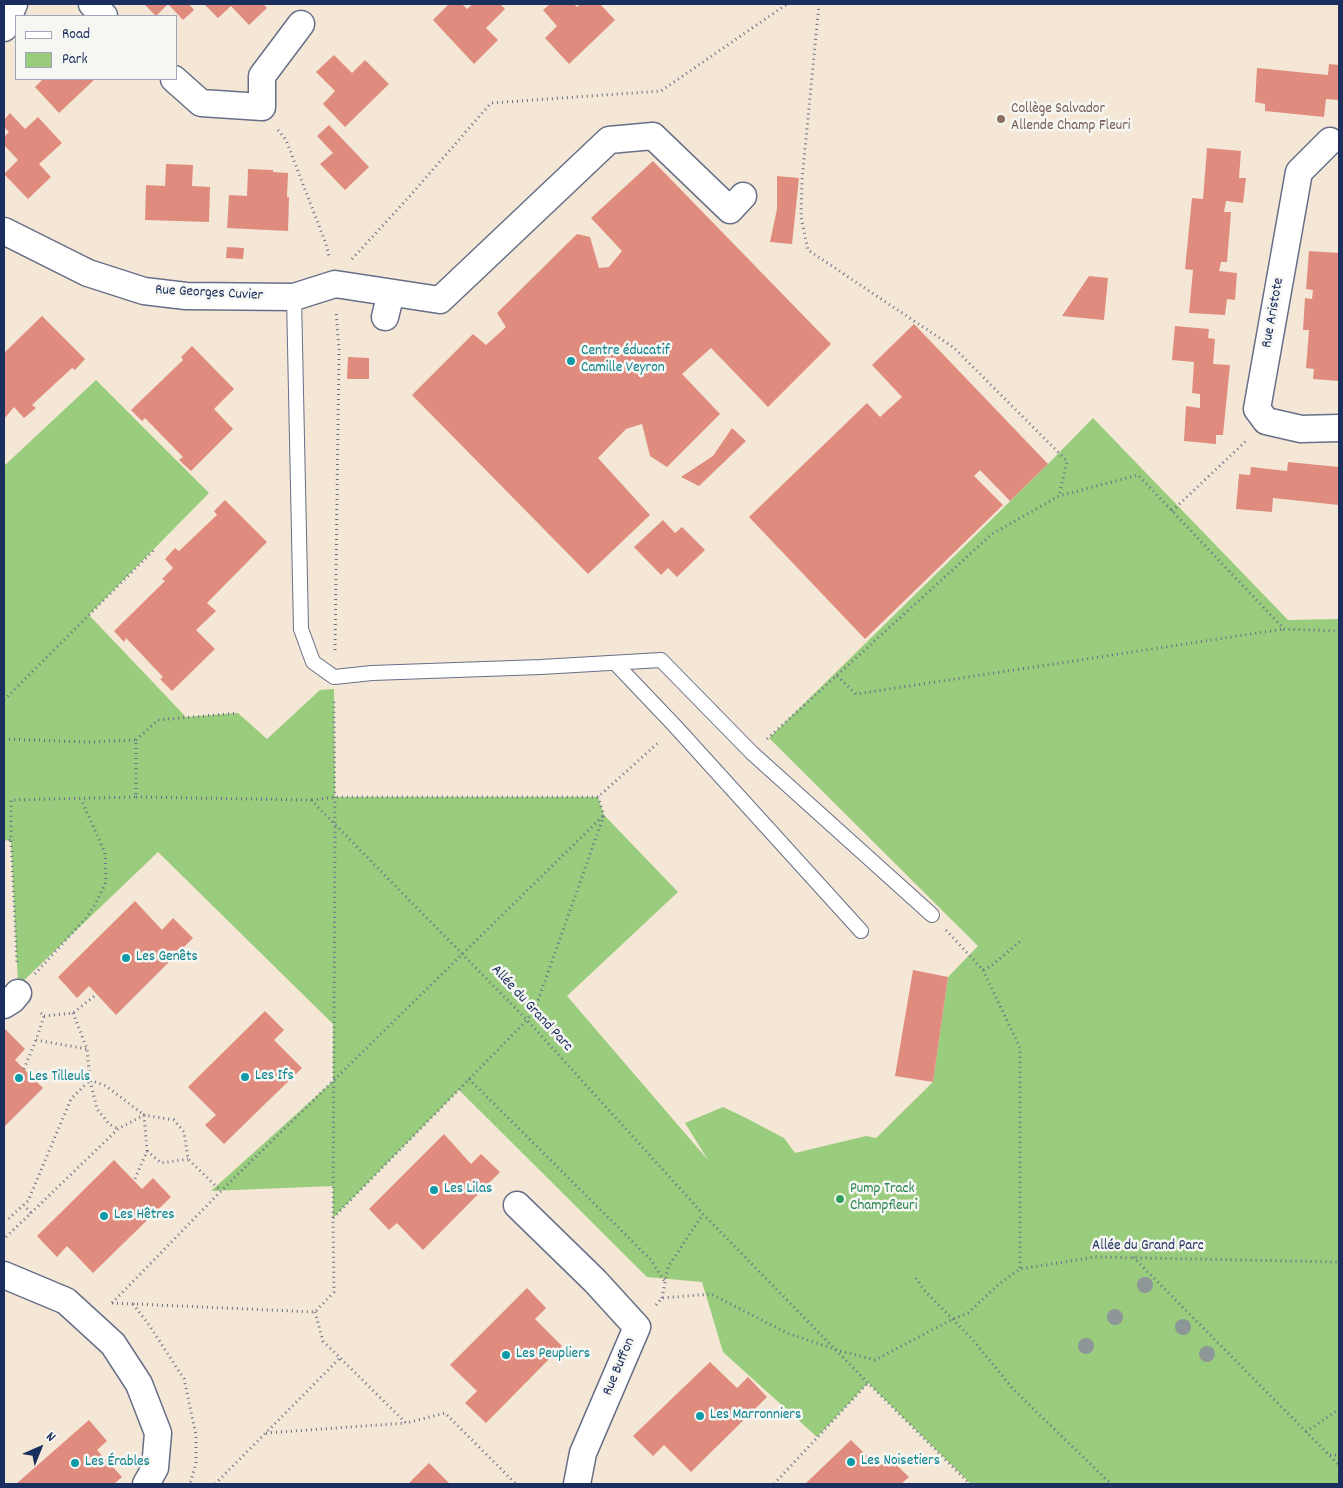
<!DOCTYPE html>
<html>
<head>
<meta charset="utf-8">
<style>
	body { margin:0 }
	#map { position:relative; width:1343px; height:1488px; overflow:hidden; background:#f5e7d6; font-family:Dekko,sans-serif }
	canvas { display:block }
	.frame { position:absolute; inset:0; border:5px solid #1b2f5e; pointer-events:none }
	.legend { position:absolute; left:15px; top:15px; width:162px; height:65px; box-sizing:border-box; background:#f6f6f2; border:1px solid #9ea6b7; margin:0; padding:6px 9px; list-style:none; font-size:15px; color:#1b2f5e }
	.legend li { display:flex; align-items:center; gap:10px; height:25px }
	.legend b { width:25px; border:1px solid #9ea6b7 }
	.north { position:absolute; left:15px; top:1423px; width:50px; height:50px; -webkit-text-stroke:4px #f6f6f2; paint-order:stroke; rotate:44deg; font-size:14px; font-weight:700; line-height:20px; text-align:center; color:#1b2f5e }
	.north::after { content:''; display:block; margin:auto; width:18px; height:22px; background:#1b2f5e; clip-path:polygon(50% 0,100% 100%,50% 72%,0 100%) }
</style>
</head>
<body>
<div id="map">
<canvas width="1343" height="1488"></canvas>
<div class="frame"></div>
<ul class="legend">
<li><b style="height:6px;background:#fff"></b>Road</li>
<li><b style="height:14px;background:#99cc7c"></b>Park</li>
</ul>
<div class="north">N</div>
</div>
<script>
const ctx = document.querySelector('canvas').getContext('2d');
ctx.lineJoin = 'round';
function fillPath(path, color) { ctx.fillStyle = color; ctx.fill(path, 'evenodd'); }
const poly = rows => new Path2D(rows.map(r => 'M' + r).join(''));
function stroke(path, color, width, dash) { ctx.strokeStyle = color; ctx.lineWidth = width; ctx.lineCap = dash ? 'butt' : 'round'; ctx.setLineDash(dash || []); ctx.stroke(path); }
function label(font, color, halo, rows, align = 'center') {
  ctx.font = font + ' Dekko,sans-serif'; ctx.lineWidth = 5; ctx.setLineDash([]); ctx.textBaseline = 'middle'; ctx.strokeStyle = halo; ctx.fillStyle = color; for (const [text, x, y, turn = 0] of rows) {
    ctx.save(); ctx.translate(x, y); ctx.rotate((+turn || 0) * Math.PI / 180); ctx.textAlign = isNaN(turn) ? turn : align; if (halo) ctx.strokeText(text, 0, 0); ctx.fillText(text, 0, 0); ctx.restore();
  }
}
fillPath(poly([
	[96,380,209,493,89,615,186,717,238,713,267,739,320,690,334,689,335,797,598,797,604,815,678,892,567,996,708,1160,685,1123,723,1107,746,1118,784,1138,795,1153,866,1136,876,1138,933,1082,948,977,978,946,769,738,1048,464,1093,418,1288,620,1339,619,1339,1484,971,1484,868,1383,817,1437,723,1352,702,1282,647,1277,459,1090,333,1218,333,1186,211,1191,333,1081,333,1024,158,852,18,986,11,841,4,840,4,466]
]), '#99cc7c');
fillPath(poly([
	[144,4,189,4,194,10,183,20,168,4,156,16],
	[204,4,263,4,267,8,249,25,231,6,218,18],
	[449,4,462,4,467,9,473,4,500,4,505,9,486,28,498,40,474,64,433,20],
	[550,4,574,4,577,7,580,4,600,4,615,20,569,64,545,38,557,26,543,10],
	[334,55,352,73,365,60,389,84,345,127,323,104,335,91,316,72],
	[1329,64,1339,65,1339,100,1326,99,1324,117,1265,111,1265,104,1255,102,1257,68,1328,75],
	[43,79,95,79,59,113,35,87],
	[10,113,25,129,38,117,62,143,39,164,51,177,28,199,4,174,18,160,4,145,4,137,9,132,4,127,4,120],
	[329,125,369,167,345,190,320,164,333,153,317,136],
	[1207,148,1241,151,1239,178,1246,178,1243,203,1226,201,1224,212,1231,212,1227,262,1221,262,1219,271,1237,273,1235,300,1227,299,1225,315,1189,313,1193,270,1185,269,1192,198,1203,199],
	[653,161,831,344,768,407,711,348,682,374,720,414,667,467,650,456,642,424,626,429,598,458,650,515,588,574,412,395,473,334,486,345,506,327,497,313,577,234,590,237,599,268,609,267,622,251,591,218],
	[166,164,193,165,192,186,210,187,209,222,145,220,146,185,165,186],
	[248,169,273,170,273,172,288,173,287,197,289,197,288,231,227,228,229,195,247,196],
	[777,176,799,178,792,244,770,242,777,209],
	[227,247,244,248,243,259,226,258],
	[1309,251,1339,253,1339,325,1338,345,1339,345,1339,381,1313,379,1314,369,1306,368,1309,330,1303,330,1305,298,1312,299,1313,290,1306,289],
	[1089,276,1108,278,1104,320,1062,316],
	[42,316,85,359,75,370,72,368,32,405,36,408,24,418,14,407,4,419,4,353],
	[914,324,1048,464,1010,501,980,470,974,476,1003,505,865,639,749,517,867,403,880,417,902,397,872,365],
	[1175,326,1209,329,1208,338,1215,339,1213,364,1230,365,1223,435,1216,435,1216,444,1184,441,1186,406,1200,408,1200,394,1192,393,1194,362,1172,360],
	[192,346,234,389,214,409,233,429,191,471,179,460,183,457,145,418,142,421,131,410,183,360,181,357],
	[348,357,369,358,369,379,347,379],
	[732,428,746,441,699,486,681,477,713,456],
	[1288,462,1339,467,1339,505,1273,498,1272,512,1236,509,1239,474,1250,475,1251,467,1287,471],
	[225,500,267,542,207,603,216,611,196,630,215,649,172,691,160,679,163,677,126,638,124,642,114,631,165,581,162,579,173,568,165,559,175,548,179,551,217,515,214,511],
	[663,520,675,533,682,527,705,550,677,577,668,568,661,575,634,547],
	[135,901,162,930,173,918,193,938,116,1015,89,986,77,998,58,977],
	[913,970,948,977,933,1082,895,1076],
	[265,1011,284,1030,274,1040,302,1068,224,1144,205,1125,216,1115,188,1087],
	[4,1028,25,1049,15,1060,43,1088,4,1127],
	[444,1134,471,1164,481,1154,500,1172,423,1250,397,1223,389,1230,369,1209],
	[114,1160,142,1189,153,1178,171,1197,93,1273,67,1246,57,1257,37,1236],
	[527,1288,546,1308,535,1319,562,1346,486,1423,465,1403,477,1391,450,1365],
	[710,1362,737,1388,748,1377,767,1397,691,1472,664,1445,653,1456,633,1436],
	[89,1420,107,1441,97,1450,122,1477,114,1484,16,1484],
	[851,1440,878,1467,888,1457,909,1477,901,1484,805,1484],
	[429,1463,450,1484,408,1484]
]), '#df8c7e');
const lane = poly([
	[294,297,301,629,313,662,334,677,372,673,541,667,661,660,752,753,932,915],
	[615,663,675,726,861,931]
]);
const street = poly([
	[92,4,104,16],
	[4,28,14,4],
	[174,79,201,103,262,107,262,76,301,24],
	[1330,141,1299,172,1257,409,1266,421,1301,429,1339,428],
	[4,231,88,273,144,291,186,296,294,297,335,284,440,300,609,140,653,136,730,210,743,196],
	[385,317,391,293],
	[4,1005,12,1000,18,993],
	[517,1205,595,1281,637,1327,583,1453,577,1484],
	[4,1275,66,1301,113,1344,139,1384,158,1433,155,1468,146,1484]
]);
stroke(lane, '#676f88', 16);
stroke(street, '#676f88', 29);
stroke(poly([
	[819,4,802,180,801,217,808,250,953,347,1067,461,1059,496],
	[278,130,286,140,326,244,329,256],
	[352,259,409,197,491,103,661,91,787,4],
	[1172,511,1246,441],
	[335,650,339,350,336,312],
	[837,676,856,694,1284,629],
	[4,700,156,548],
	[4,739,87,742,136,740,136,797,11,800,11,840,17,965],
	[767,739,992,534,1059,496,1138,475,1284,629,1339,631],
	[136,740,158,720,238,713],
	[136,797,311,800,527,1020,703,1214,868,1383,970,1484],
	[312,800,335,797,598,797,659,742],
	[4,840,11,840],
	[946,930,983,970,991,966,1023,939],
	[983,970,1020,1048,1020,1269],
	[35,974,86,918,96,903,106,882,105,853,81,799],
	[73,1013,87,1049,90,1080,106,1086,144,1115,147,1151,134,1181],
	[44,1016,73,1013,97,994],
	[36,1040,87,1049],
	[24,1069,36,1040,44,1016,39,1011],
	[469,1079,651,1260,665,1282],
	[147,1151,161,1163,188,1159],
	[31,1213,118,1129,144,1115,174,1120,184,1132,188,1159,221,1191],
	[333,1218,527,1020,536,1006,604,815,598,797],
	[4,1220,7,1220,28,1201,71,1099,90,1080,97,1109,109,1124,118,1129],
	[6,1237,31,1213,24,1205],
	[1133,1257,1339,1465],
	[916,1278,924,1290,973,1340,1013,1389,1111,1484],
	[662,1298,668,1267,703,1214],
	[112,1303,315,1312,334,1292,333,1218,335,826,334,699],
	[112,1303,221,1191,604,815],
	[133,1304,149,1325,184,1379,196,1435,196,1463,190,1484],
	[656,1305,662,1298,711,1294,787,1333,837,1350,875,1360,953,1319,968,1313,999,1284,1020,1269,1095,1257,1339,1262],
	[315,1312,323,1341,406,1423,445,1413,516,1484],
	[1306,1432,1339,1409],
	[266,1433,406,1423],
	[1330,1455,1339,1455],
	[215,1484,340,1358],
	[774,1484,868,1383]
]), '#676f88', 3, [1, 4]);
stroke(lane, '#fff', 14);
stroke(street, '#fff', 26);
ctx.fillStyle = '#8e9798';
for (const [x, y] of [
	[1145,1285],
	[1115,1317],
	[1183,1327],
	[1086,1346],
	[1207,1354]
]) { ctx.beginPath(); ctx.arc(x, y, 8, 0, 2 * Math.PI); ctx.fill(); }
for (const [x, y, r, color] of [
	[1001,119,5,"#8d6e63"],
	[571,361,5,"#0f9aa8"],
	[126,958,5,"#0f9aa8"],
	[245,1077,5,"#0f9aa8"],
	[19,1078,5,"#0f9aa8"],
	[434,1190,5,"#0f9aa8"],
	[840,1199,5,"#2e9e5b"],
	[104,1216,5,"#0f9aa8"],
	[506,1355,5,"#0f9aa8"],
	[700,1416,5,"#0f9aa8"],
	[851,1462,5,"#0f9aa8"],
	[75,1463,5,"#0f9aa8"]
]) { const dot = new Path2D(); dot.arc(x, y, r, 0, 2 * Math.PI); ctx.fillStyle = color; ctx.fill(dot); stroke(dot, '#f6f6f2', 2); }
label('15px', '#785e54', '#f6f6f2', [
	["Collège Salvador",1011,110],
	["Allende Champ Fleuri",1011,127]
], 'left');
label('15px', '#1b2f5e', '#f6f6f2', [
	["Rue Georges Cuvier",209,294,3],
	["Rue Aristote",1274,313,-80],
	["Allée du Grand Parc",531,1009,47],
	["Allée du Grand Parc",1148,1247],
	["Rue Buffon",620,1367,-67]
]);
label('15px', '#0d838f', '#f6f6f2', [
	["Centre éducatif",581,352],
	["Camille Veyron",581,369],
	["Les Genêts",136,958],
	["Les Ifs",255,1077],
	["Les Tilleuls",29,1078],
	["Les Lilas",444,1190],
	["Les Hêtres",114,1216],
	["Les Peupliers",516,1355],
	["Les Marronniers",710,1416],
	["Les Noisetiers",861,1462],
	["Les Érables",85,1463]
], 'left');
label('15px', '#27864d', '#f6f6f2', [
	["Pump Track",850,1190],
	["Champfleuri",850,1207]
], 'left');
</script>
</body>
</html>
